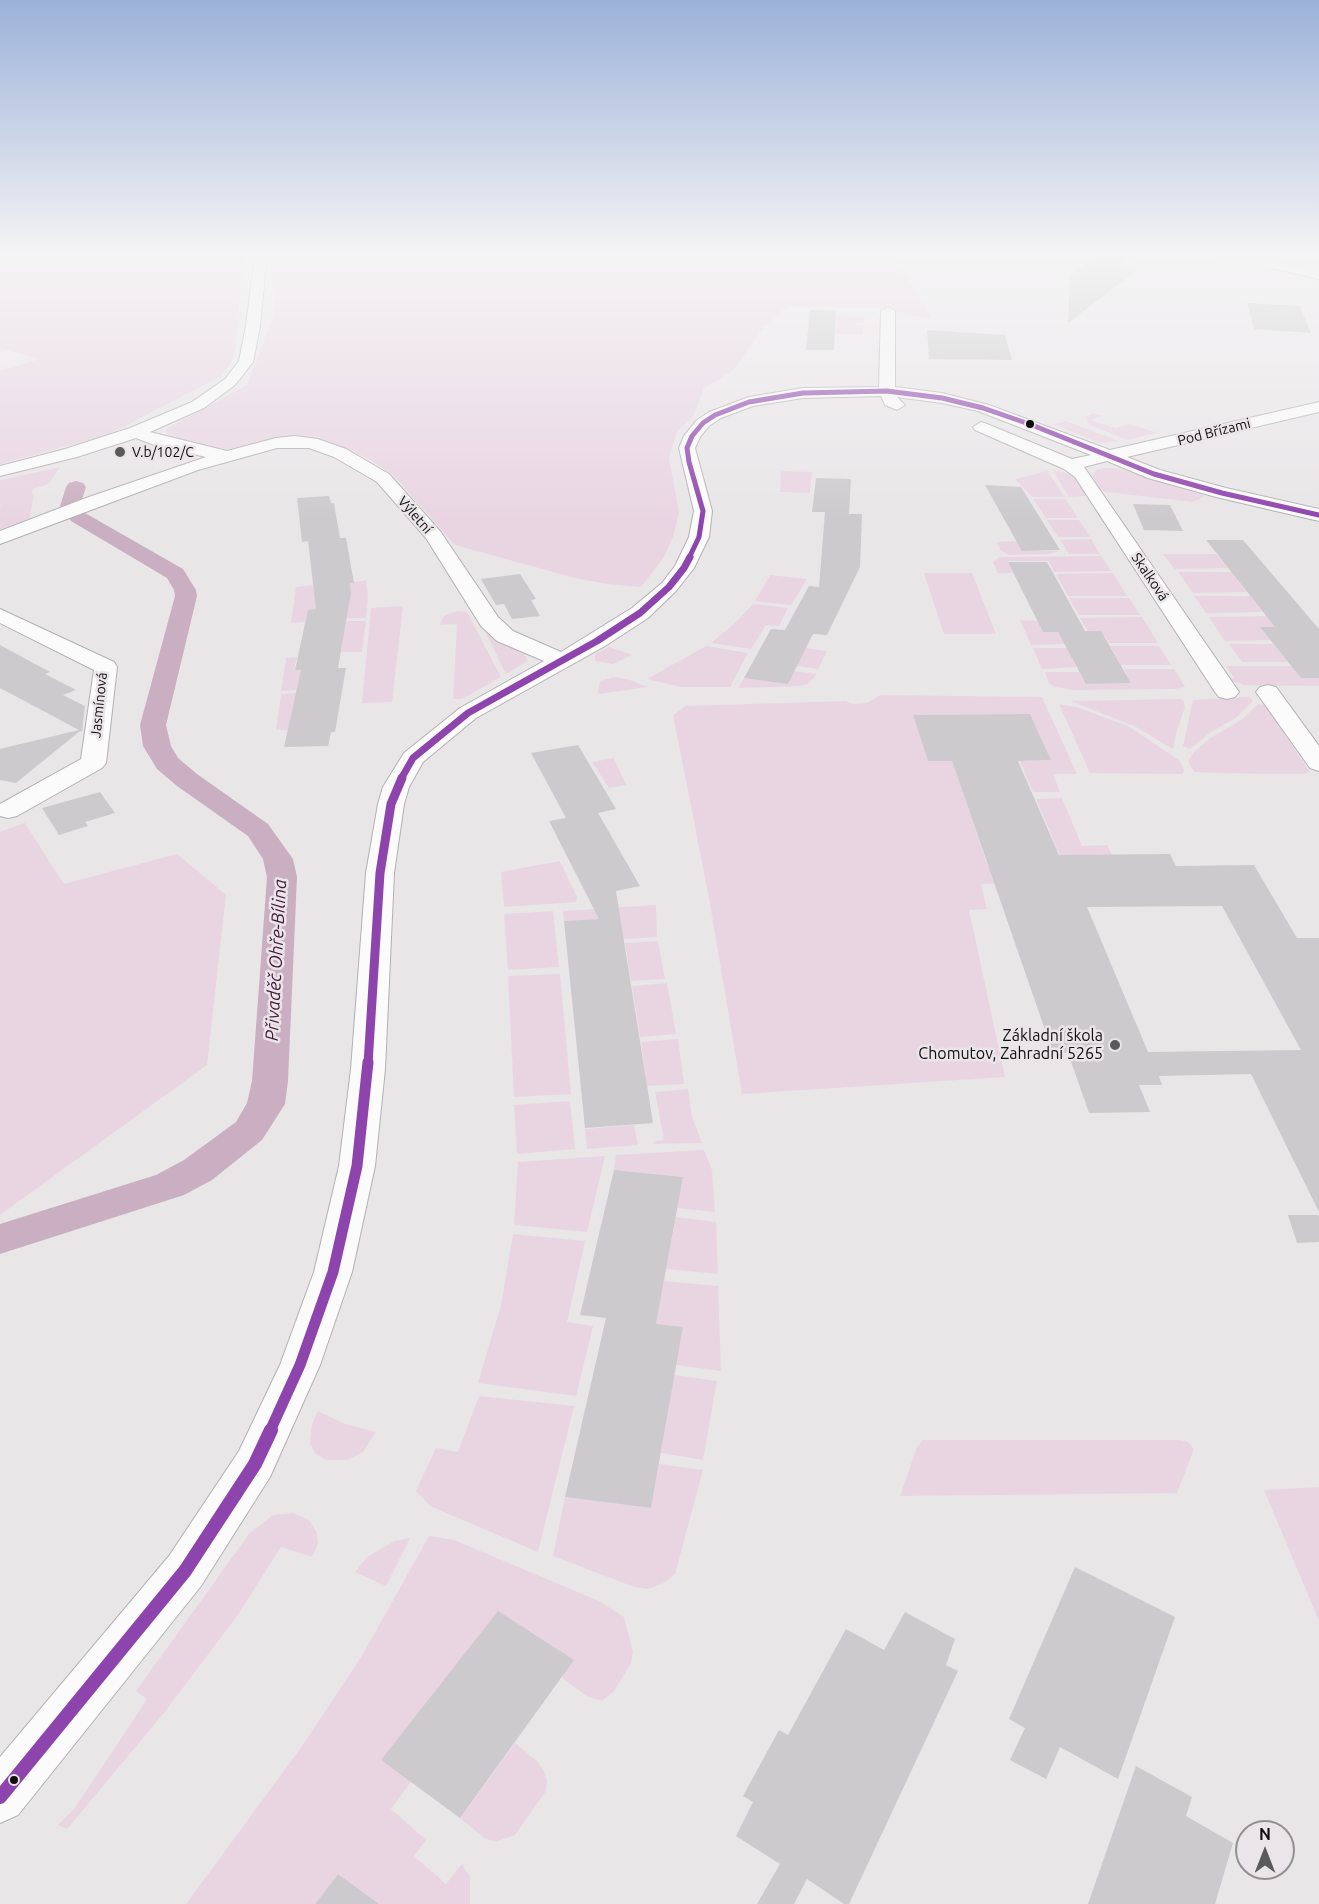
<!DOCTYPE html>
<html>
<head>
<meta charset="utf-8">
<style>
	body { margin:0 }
	#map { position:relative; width:1319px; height:1904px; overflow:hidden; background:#e9e6e8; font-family:Ubuntu,sans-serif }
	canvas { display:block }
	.north { position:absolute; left:1235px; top:1820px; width:60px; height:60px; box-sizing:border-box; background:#eae5e8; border:2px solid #928f91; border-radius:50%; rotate:0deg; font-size:16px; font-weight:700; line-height:24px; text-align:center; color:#0f0e0f }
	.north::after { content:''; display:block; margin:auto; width:21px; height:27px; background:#5b5a5b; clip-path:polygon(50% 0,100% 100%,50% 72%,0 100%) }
</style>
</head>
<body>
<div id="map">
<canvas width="1319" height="1904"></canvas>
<div class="north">N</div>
</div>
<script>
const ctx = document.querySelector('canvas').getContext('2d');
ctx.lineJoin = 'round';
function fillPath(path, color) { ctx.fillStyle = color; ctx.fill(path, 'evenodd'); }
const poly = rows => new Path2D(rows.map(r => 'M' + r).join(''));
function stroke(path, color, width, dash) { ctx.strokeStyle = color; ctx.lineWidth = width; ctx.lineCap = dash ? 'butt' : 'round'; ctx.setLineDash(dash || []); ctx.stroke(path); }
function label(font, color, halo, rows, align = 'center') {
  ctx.font = font + ' Ubuntu,sans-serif'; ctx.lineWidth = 5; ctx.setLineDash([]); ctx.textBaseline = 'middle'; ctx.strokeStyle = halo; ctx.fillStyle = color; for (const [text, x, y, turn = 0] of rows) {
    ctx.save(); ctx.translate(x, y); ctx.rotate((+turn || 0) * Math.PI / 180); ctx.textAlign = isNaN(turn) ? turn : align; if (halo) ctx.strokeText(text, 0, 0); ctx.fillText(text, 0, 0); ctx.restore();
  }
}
fillPath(poly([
	[0,253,243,253,236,348,231,363,221,376,108,435,0,464,0,371,39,359,0,348],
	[270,253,892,253,932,319,875,308,788,306,763,328,733,371,704,388,693,417,677,432,669,458,679,513,674,534,664,557,641,587,608,584,575,578,455,545,394,476,369,459,340,446,291,436,276,438,242,449,216,448,174,439,166,433,166,429,247,385,273,317,275,294,270,274],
	[837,316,864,317,864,324,841,324,864,325,863,335,836,334],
	[1093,413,1103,416,1091,420,1115,428,1130,424,1157,433,1127,440,1088,424,1086,417],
	[1066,421,1119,441,1099,443,1053,424],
	[60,467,49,484,33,489,32,494,34,494,30,516,31,523,0,535,0,506,3,506,0,505,0,480],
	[1103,468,1118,468,1205,496,1193,502,1107,492,1100,490,1092,476,1096,470],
	[1053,470,1075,475,1087,496,1069,497],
	[781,471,812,472,810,493,780,492],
	[1047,471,1065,497,1032,497,1015,479],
	[1033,499,1065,499,1078,518,1046,518],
	[1047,520,1079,520,1090,537,1058,537],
	[1091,539,1100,554,1069,554,1060,540],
	[1017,541,1023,551,1060,551,1048,554,1009,555,1001,551,996,542],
	[1163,554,1216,554,1228,568,1175,569],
	[1101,556,1111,571,1054,572,1049,561,1008,561,1013,573,998,573,993,562,999,557],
	[1178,572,1231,572,1247,592,1193,593],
	[924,573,972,573,996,634,944,634],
	[1113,573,1127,596,1068,596,1056,574],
	[770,575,807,579,791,605,755,601],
	[366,580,368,596,366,618,343,618,345,608,308,610,305,622,291,623,296,587,313,585,315,596,351,592,350,583],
	[1194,596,1250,596,1263,612,1206,613],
	[1069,598,1129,598,1140,615,1079,615],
	[753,604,788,608,779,626,766,625,751,649,711,643,734,624],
	[403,606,392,702,362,703,371,608],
	[457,611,467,612,501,677,462,699,453,699,457,624,439,625,444,616],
	[1267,616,1275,627,1261,627,1271,640,1225,641,1209,617],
	[1142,617,1158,643,1109,643,1101,631,1088,631,1080,618],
	[1020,620,1038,621,1058,632,1065,644,1031,645],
	[347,621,366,621,362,652,341,652,343,645,339,645,341,630,345,629],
	[483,627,500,641,525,655,528,661,506,674],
	[1229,644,1274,644,1288,662,1242,662],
	[706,646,748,653,730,687,680,687,647,679],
	[1110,646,1159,646,1171,665,1121,665],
	[609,647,632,655,613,664,595,661,595,654],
	[805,648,827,651,818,669,796,666],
	[1033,648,1067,648,1077,667,1042,669],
	[297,657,294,670,302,670,297,690,281,691,286,658],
	[1226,666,1292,666,1301,678,1319,678,1319,686,1244,685,1226,679,1234,678],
	[1124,669,1174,669,1185,687,1175,689,1072,690,1053,686,1049,683,1045,672,1079,672,1086,684,1131,683],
	[794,671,817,674,808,684,800,686,738,688,744,678,787,683],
	[614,677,630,680,647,687,599,694,598,690,600,681],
	[296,693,288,730,276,730,281,694],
	[880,695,1042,697,1077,774,1053,774,1060,792,1033,792,1020,761,1051,760,1030,714,913,715,928,761,952,761,988,867,1009,867,1015,883,981,884,987,909,969,910,1005,1077,742,1094,709,898,673,715,686,706,846,701,854,704,867,703],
	[1249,697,1253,701,1236,718,1211,732,1190,749,1183,746,1193,700],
	[1180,699,1184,701,1185,707,1177,730,1173,749,1136,727,1071,701],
	[1059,704,1076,707,1128,726,1180,761,1184,771,1182,774,1171,774,1090,773],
	[1258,704,1265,705,1310,772,1302,774,1267,774,1194,772,1188,761,1193,753,1210,738,1240,721],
	[614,758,626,785,609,788,592,762],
	[1062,798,1082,846,1107,845,1118,867,1065,867,1036,799],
	[25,823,64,884,177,854,226,895,207,1065,0,1215,0,832],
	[560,861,577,897,576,902,504,907,501,872],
	[656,905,657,937,624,939,620,918,564,921,563,911],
	[553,911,559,967,508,970,504,914],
	[658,941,665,979,631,981,625,943],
	[560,974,571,1094,514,1097,508,976],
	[667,983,676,1034,640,1037,632,986],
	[678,1039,684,1084,647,1086,641,1042],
	[688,1089,692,1117,702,1143,653,1144,654,1141,664,1140,655,1092],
	[570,1101,575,1149,517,1154,514,1105],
	[634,1125,638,1145,587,1149,585,1129],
	[704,1150,712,1170,715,1212,677,1208,683,1177,614,1170,616,1155],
	[605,1156,587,1232,514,1225,518,1162],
	[676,1217,716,1222,718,1274,666,1269],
	[513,1234,585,1241,567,1322,593,1326,576,1396,478,1383,501,1305],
	[664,1281,718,1286,721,1371,676,1365,683,1328,656,1324],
	[674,1375,717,1381,703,1460,661,1453],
	[479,1396,574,1406,538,1552,430,1506,416,1491,436,1448,458,1452],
	[318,1411,345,1424,376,1432,363,1452,347,1460,326,1460,315,1453,310,1443,312,1424],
	[923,1440,1180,1440,1188,1442,1194,1449,1177,1493,900,1496,917,1447],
	[659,1464,703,1470,675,1574,664,1583,649,1589,634,1587,553,1556,565,1497,651,1508],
	[1319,1487,1319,1621,1264,1490],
	[293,1513,308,1519,317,1533,318,1544,312,1557,281,1547,237,1616,164,1713,67,1829,58,1825,75,1808,147,1699,136,1691,249,1534,273,1515],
	[429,1536,454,1540,599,1601,624,1617,633,1652,631,1663,614,1691,602,1701,588,1697,561,1677,382,1760,411,1782,391,1809,426,1840,414,1856,446,1884,462,1864,470,1877,470,1904,379,1904,338,1874,315,1904,186,1904,300,1749,363,1654],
	[410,1538,386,1586,355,1572,367,1557,379,1550,395,1541],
	[515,1743,538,1762,544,1771,547,1780,546,1791,515,1835,495,1842,484,1838,460,1818]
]), '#e9d5e2');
fillPath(poly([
	[76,481,83,483,86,487,80,506,85,513,183,569,196,590,197,596,166,725,171,746,178,758,197,774,268,824,293,859,297,877,288,1081,285,1104,262,1140,212,1180,184,1195,0,1254,0,1224,156,1175,184,1160,236,1122,247,1103,252,1081,267,877,263,859,248,836,177,786,157,769,143,746,140,725,175,596,174,590,167,578,71,521,60,506,66,487,69,483,76,481]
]), '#caafc2');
fillPath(poly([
	[1099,253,1136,253,1120,266,1139,269,1068,323,1070,276],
	[1247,303,1300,306,1311,333,1254,329],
	[810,310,836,310,834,350,806,350],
	[927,330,1005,335,1012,360,929,359],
	[816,478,851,479,849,514,862,514,860,567,827,635,813,634,788,684,744,678,771,629,785,630,809,586,819,587,825,512,812,512],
	[985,485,1021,487,1060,550,1022,551],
	[329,496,331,503,334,503,340,538,346,538,354,583,350,583,351,593,338,668,346,668,335,732,331,732,328,746,284,747,301,670,295,670,308,610,316,609,308,541,302,542,297,498],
	[1133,504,1170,505,1183,531,1144,530],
	[1206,540,1243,540,1319,629,1319,678,1301,678,1260,627,1275,627],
	[1008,562,1047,562,1085,631,1101,631,1131,683,1086,684,1058,632,1043,632],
	[520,574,536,599,531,600,540,616,512,619,504,604,496,605,481,579],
	[0,645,50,672,45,674,76,690,63,695,85,706,82,732,80,731,16,783,0,780,0,749,79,730,0,688],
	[1030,714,1051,760,1018,761,1059,855,1170,854,1176,866,1254,865,1297,938,1319,938,1319,1212,1251,1074,1159,1076,1162,1085,1139,1085,1150,1112,1089,1113,1068,1053,1053,1053,952,761,928,761,913,715],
	[1222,906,1301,1050,1148,1052,1087,907],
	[578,745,616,809,598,813,640,886,616,891,653,1123,585,1128,564,921,599,919,549,821,566,818,531,753],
	[100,792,115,813,85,822,88,826,59,835,42,808],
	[614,1170,683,1177,656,1324,683,1327,651,1508,565,1497,606,1318,580,1315],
	[1288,1215,1319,1215,1319,1242,1297,1243],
	[1075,1567,1175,1617,1118,1779,1060,1747,1046,1779,1010,1760,1025,1728,1009,1719],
	[498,1611,574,1660,460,1818,381,1760],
	[905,1612,955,1639,946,1665,958,1671,849,1904,844,1904,807,1879,794,1904,757,1904,780,1864,736,1836,753,1802,743,1796,779,1730,788,1735,846,1629,884,1650],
	[1136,1766,1192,1797,1186,1816,1233,1843,1215,1904,1088,1904],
	[338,1874,379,1904,315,1904]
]), '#cccacc');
const street = poly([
	[255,253,267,253,260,326,253,362,235,385,204,408,150,432,227,451,276,438,295,436,318,439,346,449,389,474,440,531,498,617,513,631,561,652,632,608,662,583,675,566,689,537,694,511,679,448,684,436,697,420,709,412,749,397,803,388,879,387,881,311,888,307,895,311,895,387,942,393,989,405,1110,450,1319,402,1319,412,1127,457,1160,470,1226,488,1319,509,1319,521,1216,497,1148,478,1107,461,1084,467,1239,692,1235,697,1227,699,1219,697,1215,692,1075,477,1064,469,975,430,973,427,981,422,987,424,1072,459,1091,455,978,411,942,403,897,397,905,405,897,410,885,405,881,396,803,398,753,406,721,418,709,426,700,437,695,448,712,511,709,537,694,568,676,591,648,618,605,646,476,718,423,762,409,787,404,804,394,873,385,1069,375,1166,352,1272,320,1365,270,1477,201,1586,18,1815,0,1823,0,1757,169,1556,239,1451,280,1365,314,1272,339,1166,351,1069,366,873,378,804,383,787,404,753,460,708,544,661,497,641,481,626,426,538,377,482,334,457,309,448,277,448,198,470,0,544,0,531,86,498,206,457,154,445,136,438,77,457,0,476,0,466,65,449,130,428,192,402,225,379,239,361,246,326,255,253],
	[0,609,114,662,117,667,106,763,102,768,17,816,8,818,0,816,0,804,81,759,94,670,0,623,0,609],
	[1268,685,1276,687,1319,746,1319,771,1310,768,1256,692,1260,687,1268,685]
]);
const secondary = poly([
	[1217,253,1241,253,1319,271,1319,279,1218,256,1217,253]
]);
stroke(street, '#b2b0b2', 2);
stroke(secondary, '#b2b0b2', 2);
fillPath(street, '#fcfbfc');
fillPath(secondary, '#fcfbfc');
stroke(poly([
	[689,558,699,537,703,511,689,462,687,448,692,436,703,423,715,415,749,402,803,393,887,391,942,398,983,408,1032,425,1154,474,1222,493,1319,515]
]), '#8e44ad', 5);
stroke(poly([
	[401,779,413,758,468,713,597,641,640,613,669,587,684,568,690,557]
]), '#8e44ad', 7);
stroke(poly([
	[368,1064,380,873,391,804,402,778]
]), '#8e44ad', 9);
stroke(poly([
	[270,1431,300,1365,333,1272,357,1166,368,1062]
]), '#8e44ad', 11);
stroke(poly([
	[0,1797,185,1571,255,1464,271,1430]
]), '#8e44ad', 14);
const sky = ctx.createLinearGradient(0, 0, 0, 520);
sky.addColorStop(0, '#9cb2d9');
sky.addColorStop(0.49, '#f5f4f5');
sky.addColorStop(1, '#f5f4f500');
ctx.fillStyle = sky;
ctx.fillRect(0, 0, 1319, 520);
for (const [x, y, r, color] of [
	[1030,424,5,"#0f0e0f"],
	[120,452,6,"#5b5a5b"],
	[1115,1045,6,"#5b5a5b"],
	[14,1780,5,"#0f0e0f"]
]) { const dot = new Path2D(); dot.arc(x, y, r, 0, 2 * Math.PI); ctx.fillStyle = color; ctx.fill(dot); stroke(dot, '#eae5e8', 2); }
label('14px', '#0f0e0f', '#eae5e8', [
	["Pod Břízami",1214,432,-14],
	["Výletní",415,515,49],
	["Skalková",1150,577,56],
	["Jasmínová",99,705,-84]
]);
label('14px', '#0f0e0f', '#eae5e8', [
	["V.b/102/C",132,452]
], 'left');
label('16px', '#0f0e0f', '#eae5e8', [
	["Základní škola",1103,1036],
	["Chomutov, Zahradní 5265",1103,1054]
], 'right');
label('italic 18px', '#45173a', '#eae5e8', [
	["Přivaděč Ohře-Bílina",276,960,-87]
]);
</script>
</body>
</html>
